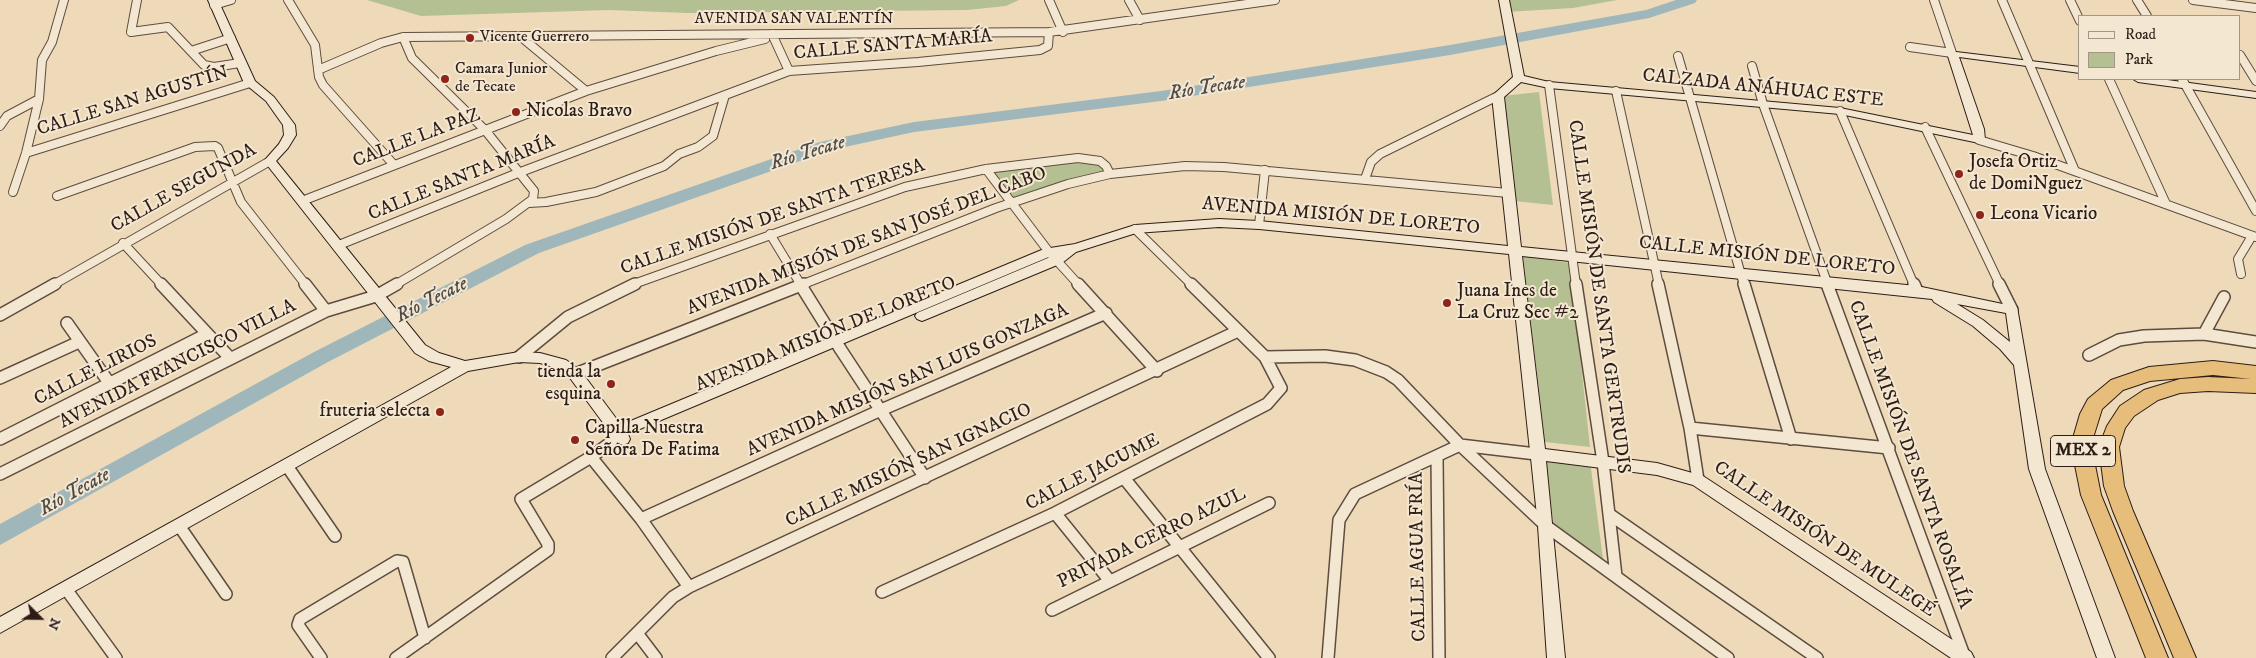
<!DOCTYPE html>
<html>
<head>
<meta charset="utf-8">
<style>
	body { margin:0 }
	#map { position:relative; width:2256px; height:658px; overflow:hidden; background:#eedab9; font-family:"IM FELL DW Pica",serif }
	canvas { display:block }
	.legend { position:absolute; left:2078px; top:15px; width:162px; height:65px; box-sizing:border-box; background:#f4e7d2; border:1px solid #a49687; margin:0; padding:6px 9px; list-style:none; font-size:15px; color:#2d1d16 }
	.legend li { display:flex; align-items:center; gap:10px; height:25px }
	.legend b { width:25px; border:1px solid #a49687 }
	.north { position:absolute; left:15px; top:593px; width:50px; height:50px; -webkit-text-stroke:4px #f4e7d2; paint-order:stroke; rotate:113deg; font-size:14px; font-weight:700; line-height:20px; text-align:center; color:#2d1d16 }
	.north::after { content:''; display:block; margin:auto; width:18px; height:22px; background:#2d1d16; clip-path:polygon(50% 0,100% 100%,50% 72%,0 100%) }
</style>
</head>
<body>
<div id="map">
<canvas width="2256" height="658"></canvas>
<ul class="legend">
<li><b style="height:6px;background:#f4e7d2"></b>Road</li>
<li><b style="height:14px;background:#b5c092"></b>Park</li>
</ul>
<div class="north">N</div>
</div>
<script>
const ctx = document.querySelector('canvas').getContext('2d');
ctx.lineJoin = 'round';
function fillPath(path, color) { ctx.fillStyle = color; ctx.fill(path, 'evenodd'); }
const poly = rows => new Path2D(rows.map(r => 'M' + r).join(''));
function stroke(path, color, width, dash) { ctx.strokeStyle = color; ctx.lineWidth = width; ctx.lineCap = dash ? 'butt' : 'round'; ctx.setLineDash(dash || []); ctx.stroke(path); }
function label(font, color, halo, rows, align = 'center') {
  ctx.font = font + ' "IM FELL DW Pica",serif'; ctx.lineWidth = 4; ctx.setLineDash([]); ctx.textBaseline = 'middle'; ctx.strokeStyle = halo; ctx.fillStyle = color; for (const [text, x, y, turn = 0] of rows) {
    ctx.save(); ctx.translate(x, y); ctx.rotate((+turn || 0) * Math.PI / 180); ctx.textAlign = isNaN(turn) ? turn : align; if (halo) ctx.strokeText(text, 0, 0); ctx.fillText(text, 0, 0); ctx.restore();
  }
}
fillPath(poly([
	[367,0,1019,0,1006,6,967,10,687,13,609,10,421,16],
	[1504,0,1617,0,1573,8,1506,12],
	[1539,92,1553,205,1514,201,1502,96],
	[1101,158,1106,174,1010,202,983,169],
	[1523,256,1570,263,1590,447,1545,442],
	[1544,454,1590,461,1603,559,1554,529]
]), '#b5c092');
fillPath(poly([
	[1676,0,1697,0,1695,3,1649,18,1450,55,1161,101,914,132,831,150,539,253,328,362,0,545,0,524,314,352,525,245,820,142,914,122,1161,91,1450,45,1646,10,1676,0]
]), '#9fb7bb');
const streetFar1 = poly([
	[137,0,131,32,168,27,204,65,214,67,240,63],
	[288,0,315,45,319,77,323,85,394,165],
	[1049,0,1063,32],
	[1129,0,1140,20],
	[2002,0,2075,171],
	[2070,0,2080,21],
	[2137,0,2147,16],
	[2193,0,2256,8],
	[214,5,231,0],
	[772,34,789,71],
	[520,36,586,91],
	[1910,47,1952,53,1934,0],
	[191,51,231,38],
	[2240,55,2256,81],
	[1678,56,1744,285],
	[1752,66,1763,104,1828,285],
	[318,70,381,43,403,37,1049,32,1275,0],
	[2109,79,2166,204],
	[2182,79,2256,211],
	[1549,85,1576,285],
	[1616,91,1659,285],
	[1840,111,1914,285],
	[0,126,7,116,39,99],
	[1925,127,2000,285],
	[1979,140,2033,156,2256,237],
	[26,153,250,83],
	[986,169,1049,252,1079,285],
	[1365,179,1371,162,1380,154,1498,96],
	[13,192,26,153,39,99,42,60,52,42,64,0],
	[57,196,195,147,215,146,218,148,241,202,306,285],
	[302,201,586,91,716,51,765,39],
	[529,203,546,202,596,192,664,166,679,154,698,147,713,136,725,95],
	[1259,225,1265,170],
	[1135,229,1192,285],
	[770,234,801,285],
	[123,243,162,285],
	[339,245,518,173,789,71,918,62,1040,50,1048,46,1049,32],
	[2241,274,2238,259,2252,236],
	[53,285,270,161],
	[395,285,506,219,533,199,534,191,485,130,412,58,403,37],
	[631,285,905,187,986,169,1078,158,1100,161,1106,166,1110,174],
	[801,285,996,208,1068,184,1110,174,1185,166,1224,167,1508,193]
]);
const street = poly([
	[161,284,230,358],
	[305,284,326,311],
	[800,284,841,350,925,478],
	[1078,284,1157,371],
	[1191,284,1265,357,1325,356,1355,360,1386,372,1398,380,1460,445,1546,526,1728,658],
	[1576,284,1603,462,1616,576],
	[1658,284,1690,428,1698,480],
	[1744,284,1791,439],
	[1827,284,1965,658],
	[1914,284,1917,291],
	[1999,284,2012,310],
	[0,315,55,284],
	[67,323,110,384],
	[2204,334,2224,297],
	[2089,355,2119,340,2144,336,2204,334,2256,342],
	[519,357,568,317,635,284],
	[575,374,804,284],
	[0,378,79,342],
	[1690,428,1889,448],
	[0,439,207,334],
	[1437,456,1439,658],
	[591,457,641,519,689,587],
	[287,466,335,536],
	[0,474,326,311,376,296,397,284],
	[1124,478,1269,658],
	[1055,513,1110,581],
	[1609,514,1817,658],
	[641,519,881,410,1106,313],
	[180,527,226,594],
	[66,589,116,658],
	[882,592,1055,513,1267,404,1281,388,1265,357],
	[1052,610,1269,503],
	[637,633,656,658],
	[321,658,298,625,300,619,397,561,403,562,425,638],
	[396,658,548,550,548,544,521,499,591,457,609,444,619,432],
	[612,658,673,597,689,587,1238,331],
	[1328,658,1339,520,1355,494,1460,445,1536,454]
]);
const secondary = poly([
	[208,0,218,0,255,81,274,97,295,125,296,135,288,148,276,161,425,345,439,353,465,361,519,352,540,353,566,360,580,370,621,425,1044,249,1075,244,1135,225,1219,219,1259,221,1508,246,1492,96,1513,77,1499,0,1509,0,1524,76,1549,82,1840,108,1973,135,1947,53,1948,51,2080,67,2080,73,1959,57,1984,129,1985,140,1979,143,1840,114,1549,88,1521,82,1504,97,1521,247,1917,286,2017,307,2045,469,2115,658,2097,658,2029,469,2014,365,2000,349,1973,326,1934,302,1932,299,1522,256,1545,449,1657,463,1703,476,1971,652,1974,658,1951,658,1693,485,1657,475,1546,461,1565,658,1547,658,1538,526,1531,458,1528,454,1530,451,1509,254,1259,229,1219,227,1136,233,1076,252,1062,263,927,319,922,321,917,319,915,316,917,313,1055,255,1051,256,628,434,630,439,628,443,623,445,618,443,570,378,556,368,540,363,519,362,468,371,0,633,0,617,451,367,429,361,415,353,264,161,279,144,284,135,283,125,266,101,244,83,208,0],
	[1957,304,2006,313,2010,342,1983,320,1957,304],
	[2133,79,2160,79,2256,92,2256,98,2138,82,2133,79]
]);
const highway = poly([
	[2213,361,2256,366,2256,393,2208,391,2180,393,2158,400,2134,416,2125,428,2119,447,2124,486,2133,511,2196,658,2174,658,2113,511,2104,486,2099,447,2107,426,2120,406,2144,390,2180,379,2208,377,2251,379,2213,375,2150,381,2123,390,2102,409,2093,438,2093,455,2101,495,2168,658,2146,658,2081,495,2073,455,2073,438,2080,414,2088,399,2111,380,2149,367,2213,361]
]);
stroke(streetFar1, '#5d4c3f', 10);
stroke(street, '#5d4c3f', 14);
stroke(secondary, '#2d1d16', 2);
stroke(highway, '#2d1d16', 2);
stroke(streetFar1, '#f4e7d2', 8);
stroke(street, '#f4e7d2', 11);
fillPath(secondary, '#f4e7d2');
fillPath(highway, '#e7bd7c');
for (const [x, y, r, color] of [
	[470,38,5,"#8f2418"],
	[445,79,5,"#8f2418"],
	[516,112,5,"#8f2418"],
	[1959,174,5,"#8f2418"],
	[1980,215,5,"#8f2418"],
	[1447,303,5,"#8f2418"],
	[611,384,5,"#8f2418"],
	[440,412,5,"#8f2418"],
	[575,440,5,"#8f2418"]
]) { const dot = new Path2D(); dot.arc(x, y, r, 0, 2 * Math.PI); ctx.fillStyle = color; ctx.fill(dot); stroke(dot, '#f4e7d2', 2); }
label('16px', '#2d1d16', '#f4e7d2', [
	["AVENIDA SAN VALENTÍN",794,20]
]);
label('16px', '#2d1d16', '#f4e7d2', [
	["Vicente Guerrero",480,38],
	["Camara Junior",455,70],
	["de Tecate",455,88]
], 'left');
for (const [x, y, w] of [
	[2083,451,65]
]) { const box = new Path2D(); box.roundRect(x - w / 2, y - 15.5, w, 31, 4); ctx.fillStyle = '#f4e7d2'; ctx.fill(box); stroke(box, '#2d1d16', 1); }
label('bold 18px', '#2d1d16', null, [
	["MEX 2",2083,451]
]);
label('19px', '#2d1d16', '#f4e7d2', [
	["CALLE SANTA MARÍA",893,46,-5],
	["CALZADA ANÁHUAC ESTE",1763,89,6],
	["CALLE SAN AGUSTÍN",133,102,-17],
	["CALLE LA PAZ",417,139,-21],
	["CALLE SANTA MARÍA",462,179,-22],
	["CALLE SEGUNDA",184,189,-29],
	["AVENIDA MISIÓN DE LORETO",1341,217,5],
	["CALLE MISIÓN DE SANTA TERESA",773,218,-19],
	["AVENIDA MISIÓN DE SAN JOSÉ DEL CABO",867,242,-21],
	["CALLE MISIÓN DE LORETO",1767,257,6],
	["CALLE MISIÓN DE SANTA GERTRUDIS",1598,297,82],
	["AVENIDA MISIÓN DE LORETO",826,335,-22],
	["AVENIDA FRANCISCO VILLA",178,365,-27],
	["CALLE LIRIOS",96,371,-27],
	["AVENIDA MISIÓN SAN LUIS GONZAGA",908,381,-24],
	["CALLE MISIÓN DE SANTA ROSALÍA",1909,455,70],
	["CALLE MISIÓN SAN IGNACIO",909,466,-25],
	["CALLE JACUME",1093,473,-27],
	["PRIVADA CERRO AZUL",1152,539,-26],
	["CALLE MISIÓN DE MULEGÉ",1824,540,34],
	["CALLE AGUA FRÍA",1419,557,-91]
]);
label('19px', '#2d1d16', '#f4e7d2', [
	["Nicolas Bravo",526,112],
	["Josefa Ortiz",1969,163],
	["de DomiNguez",1969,185],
	["Leona Vicario",1990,215],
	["Juana Ines de",1457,292],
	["La Cruz Sec #2",1457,314],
	["tienda la",601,373,"right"],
	["esquina",601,395,"right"],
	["fruteria selecta",430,412,"right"],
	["Capilla Nuestra",585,429],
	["Señora De Fatima",585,451]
], 'left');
label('italic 20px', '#4f4b48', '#f4e7d2', [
	["Río Tecate",1207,89,-9],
	["Río Tecate",808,154,-17],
	["Río Tecate",432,301,-27],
	["Río Tecate",75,493,-29]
]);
</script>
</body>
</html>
